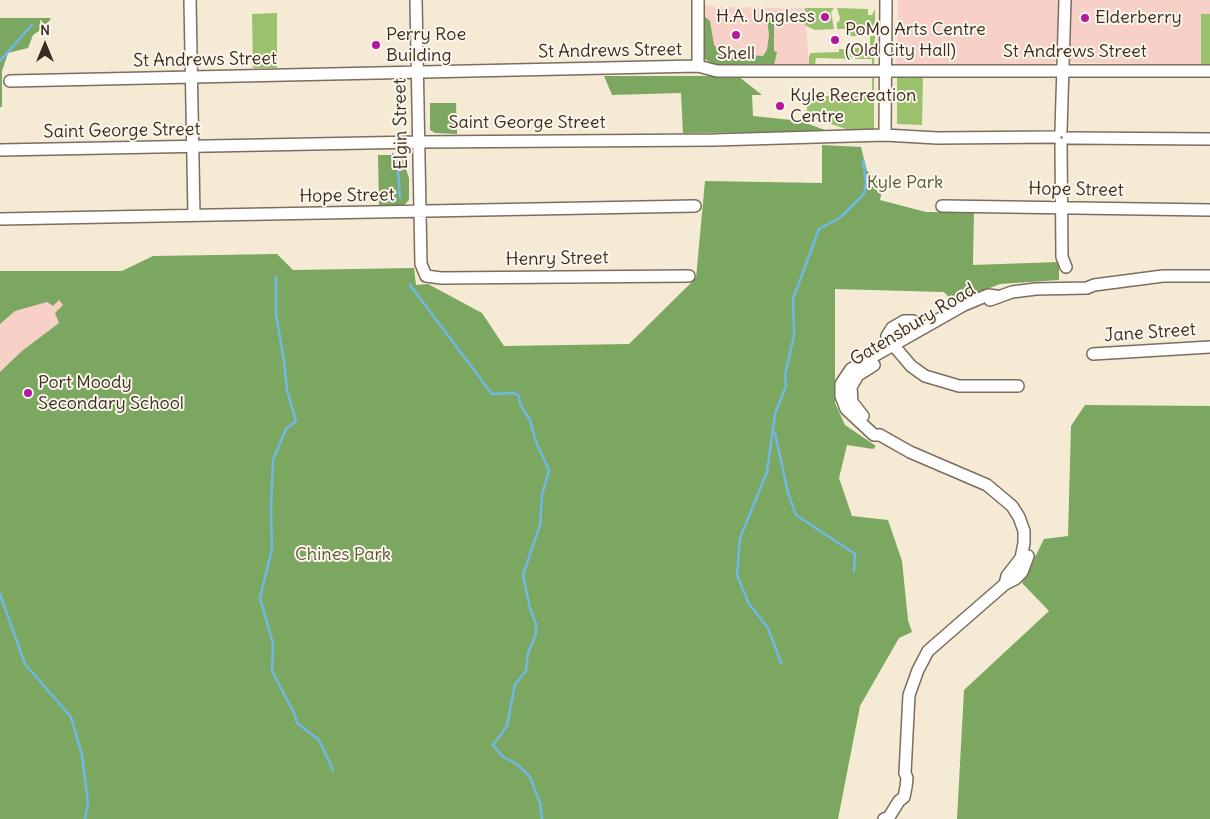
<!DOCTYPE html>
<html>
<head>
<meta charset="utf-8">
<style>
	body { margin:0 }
	#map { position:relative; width:1210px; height:819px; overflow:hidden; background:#f5ead4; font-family:Delius,sans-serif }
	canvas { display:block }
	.north { position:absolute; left:20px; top:20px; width:50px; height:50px; -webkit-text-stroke:4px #fbf7ec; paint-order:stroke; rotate:0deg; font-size:14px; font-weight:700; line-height:20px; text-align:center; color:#3b2a1e }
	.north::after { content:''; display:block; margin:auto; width:18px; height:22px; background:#3b2a1e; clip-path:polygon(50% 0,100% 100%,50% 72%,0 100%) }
</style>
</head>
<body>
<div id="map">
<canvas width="1210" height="819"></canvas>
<div class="north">N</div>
</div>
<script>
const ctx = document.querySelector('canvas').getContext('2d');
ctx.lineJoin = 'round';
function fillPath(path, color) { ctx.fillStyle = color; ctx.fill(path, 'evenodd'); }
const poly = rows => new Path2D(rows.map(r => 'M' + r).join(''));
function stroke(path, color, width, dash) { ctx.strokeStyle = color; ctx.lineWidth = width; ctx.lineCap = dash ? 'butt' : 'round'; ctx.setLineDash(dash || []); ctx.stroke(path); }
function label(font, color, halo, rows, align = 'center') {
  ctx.font = font + ' Delius,sans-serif'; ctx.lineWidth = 4; ctx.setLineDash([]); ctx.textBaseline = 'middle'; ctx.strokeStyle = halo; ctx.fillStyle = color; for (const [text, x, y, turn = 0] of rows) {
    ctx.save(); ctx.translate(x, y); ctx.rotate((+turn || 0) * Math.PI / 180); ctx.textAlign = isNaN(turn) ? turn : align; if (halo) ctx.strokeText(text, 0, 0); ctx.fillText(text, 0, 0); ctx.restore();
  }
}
fillPath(poly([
	[898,0,1210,0,1210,66,1054,62,1052,70,898,70,896,64],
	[703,5,714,7,805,8,809,65,713,64,705,59],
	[181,292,0,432,0,295]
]), '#f7d1c7');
fillPath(poly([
	[805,8,834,8,831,12,834,29,815,30,808,27,805,25],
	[837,8,868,9,868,15,872,15,875,9,875,32,857,32,857,36,850,36,850,29,837,29,837,22,839,22,840,18],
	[277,13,277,68,253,68,252,14],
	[1201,14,1210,14,1210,64,1201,64],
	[870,36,875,36,874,64,872,65,872,59,855,59,855,48,870,48],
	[839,49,847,49,847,53,851,53,852,59,816,58,815,64,809,64,809,56,811,53,839,52],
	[897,75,923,75,922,125,897,124],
	[872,77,874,78,874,129,868,132,848,132,846,129,807,116,807,102,811,101,815,96,872,96]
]), '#9bc16c');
fillPath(poly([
	[769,16,773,17,774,20,774,51,777,52,774,65,713,64,705,59,703,23,705,17,710,21,714,45,721,53,735,58,747,58,749,55,763,56,767,50,769,35,767,19],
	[0,18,51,18,46,26,33,35,28,48,8,53,2,71,2,107,0,107],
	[604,76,738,76,762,95,752,95,753,116,801,121,830,132,683,133,681,93,612,95],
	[430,103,456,103,457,134,435,133,430,130],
	[822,145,861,147,867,171,883,184,880,200,926,212,974,212,973,265,1059,262,1059,280,1000,284,954,302,944,292,835,289,835,403,845,425,876,446,873,449,847,445,839,478,852,516,888,520,902,561,908,620,912,632,899,638,860,706,838,819,0,819,0,372,22,351,59,323,55,313,63,305,59,300,53,306,47,302,15,311,0,324,0,271,122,271,153,256,277,254,293,270,414,268,416,285,428,284,482,313,504,346,629,344,696,278,705,181,822,183],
	[378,155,401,155,409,178,409,200,402,207,379,207],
	[1085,405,1210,406,1210,819,957,819,964,690,1049,611,1022,583,1044,539,1068,536,1071,426]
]), '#7ca760');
stroke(poly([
	[0,61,32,25],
	[393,154,394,164,398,171,400,197],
	[276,277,276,314,284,361,287,390,296,421,286,429,273,460,271,509,272,549,260,598,273,644,272,671,295,715,297,723,319,740,333,770],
	[410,285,492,394,514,393,519,396,520,404,530,420,536,442,549,470,542,495,540,525,523,575,530,608,536,624,536,634,528,653,526,671,515,684,507,726,493,745,503,757,517,764,530,777,540,803,542,819],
	[775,433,788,493,796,515,855,554,854,572],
	[0,594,25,664,71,717,82,755,88,803,85,819],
	[781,663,768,628,749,604,737,575,740,538,767,472,775,414,786,386,785,375,794,336,793,299,819,229,841,217,864,194,866,183,863,160]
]), '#6fb7e7', 2.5);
const minor = poly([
	[190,0,194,215],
	[416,0,421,264,426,276,441,278,689,276],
	[698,66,698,0],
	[10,81,698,66,717,71,1210,71],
	[1061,131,1065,0],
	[885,135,886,0],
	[1068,138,1210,139],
	[1061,144,1062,257,1066,267],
	[0,150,418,142,714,140,885,135,937,138,1055,137],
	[942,206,1210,210],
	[0,219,695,206],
	[996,296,988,295,964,305,851,369,841,384,841,396,846,409,874,435,880,435,910,452,987,485,1012,506,1019,517,1024,531,1024,543,1021,558,1007,576,1005,584],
	[990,300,1012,292,1036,289,1087,288,1094,285,1163,276,1210,276],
	[923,328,913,321,904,321,892,328,887,336,889,340,911,366,925,376,959,386,1018,386],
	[1093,354,1210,347],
	[863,416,852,402,851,387,858,375,874,365],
	[884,819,889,817,899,801,904,797,906,787,907,778,905,773,909,695,918,670,928,651,1005,584,1015,579,1022,572,1028,556]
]);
stroke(minor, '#7c6d5e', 14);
stroke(minor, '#fff', 11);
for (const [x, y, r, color] of [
	[825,17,5,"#b5179e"],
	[1085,18,5,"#b5179e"],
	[736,35,5,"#b5179e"],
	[835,40,5,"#b5179e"],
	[376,45,5,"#b5179e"],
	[780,106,5,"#b5179e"],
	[28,393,5,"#b5179e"]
]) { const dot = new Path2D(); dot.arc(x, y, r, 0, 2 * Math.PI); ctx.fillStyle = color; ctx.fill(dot); stroke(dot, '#fbf7ec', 2); }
label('18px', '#3b2a1e', '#fbf7ec', [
	["H.A. Ungless",815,17,"right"],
	["Elderberry",1095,18],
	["PoMo Arts Centre",845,30],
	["(Old City Hall)",845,51],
	["Perry Roe",386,35],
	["Building",386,56],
	["Shell",736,54,"center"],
	["Kyle Recreation",790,96],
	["Centre",790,117],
	["Port Moody",38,383],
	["Secondary School",38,404]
], 'left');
label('18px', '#3b2a1e', '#fbf7ec', [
	["St Andrews Street",610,51,-1],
	["St Andrews Street",1075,52],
	["St Andrews Street",205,60,-1],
	["Saint George Street",527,123],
	["Elgin Street",401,124,-91],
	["Saint George Street",122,131,-1],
	["Hope Street",1076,190,1],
	["Hope Street",347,196,-1],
	["Henry Street",557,259,-1],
	["Gatensbury Road",913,325,-31],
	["Jane Street",1150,333,-4]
]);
label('18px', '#585735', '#fbf7ec', [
	["Kyle Park",905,183],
	["Chines Park",343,555]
]);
</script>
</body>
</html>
